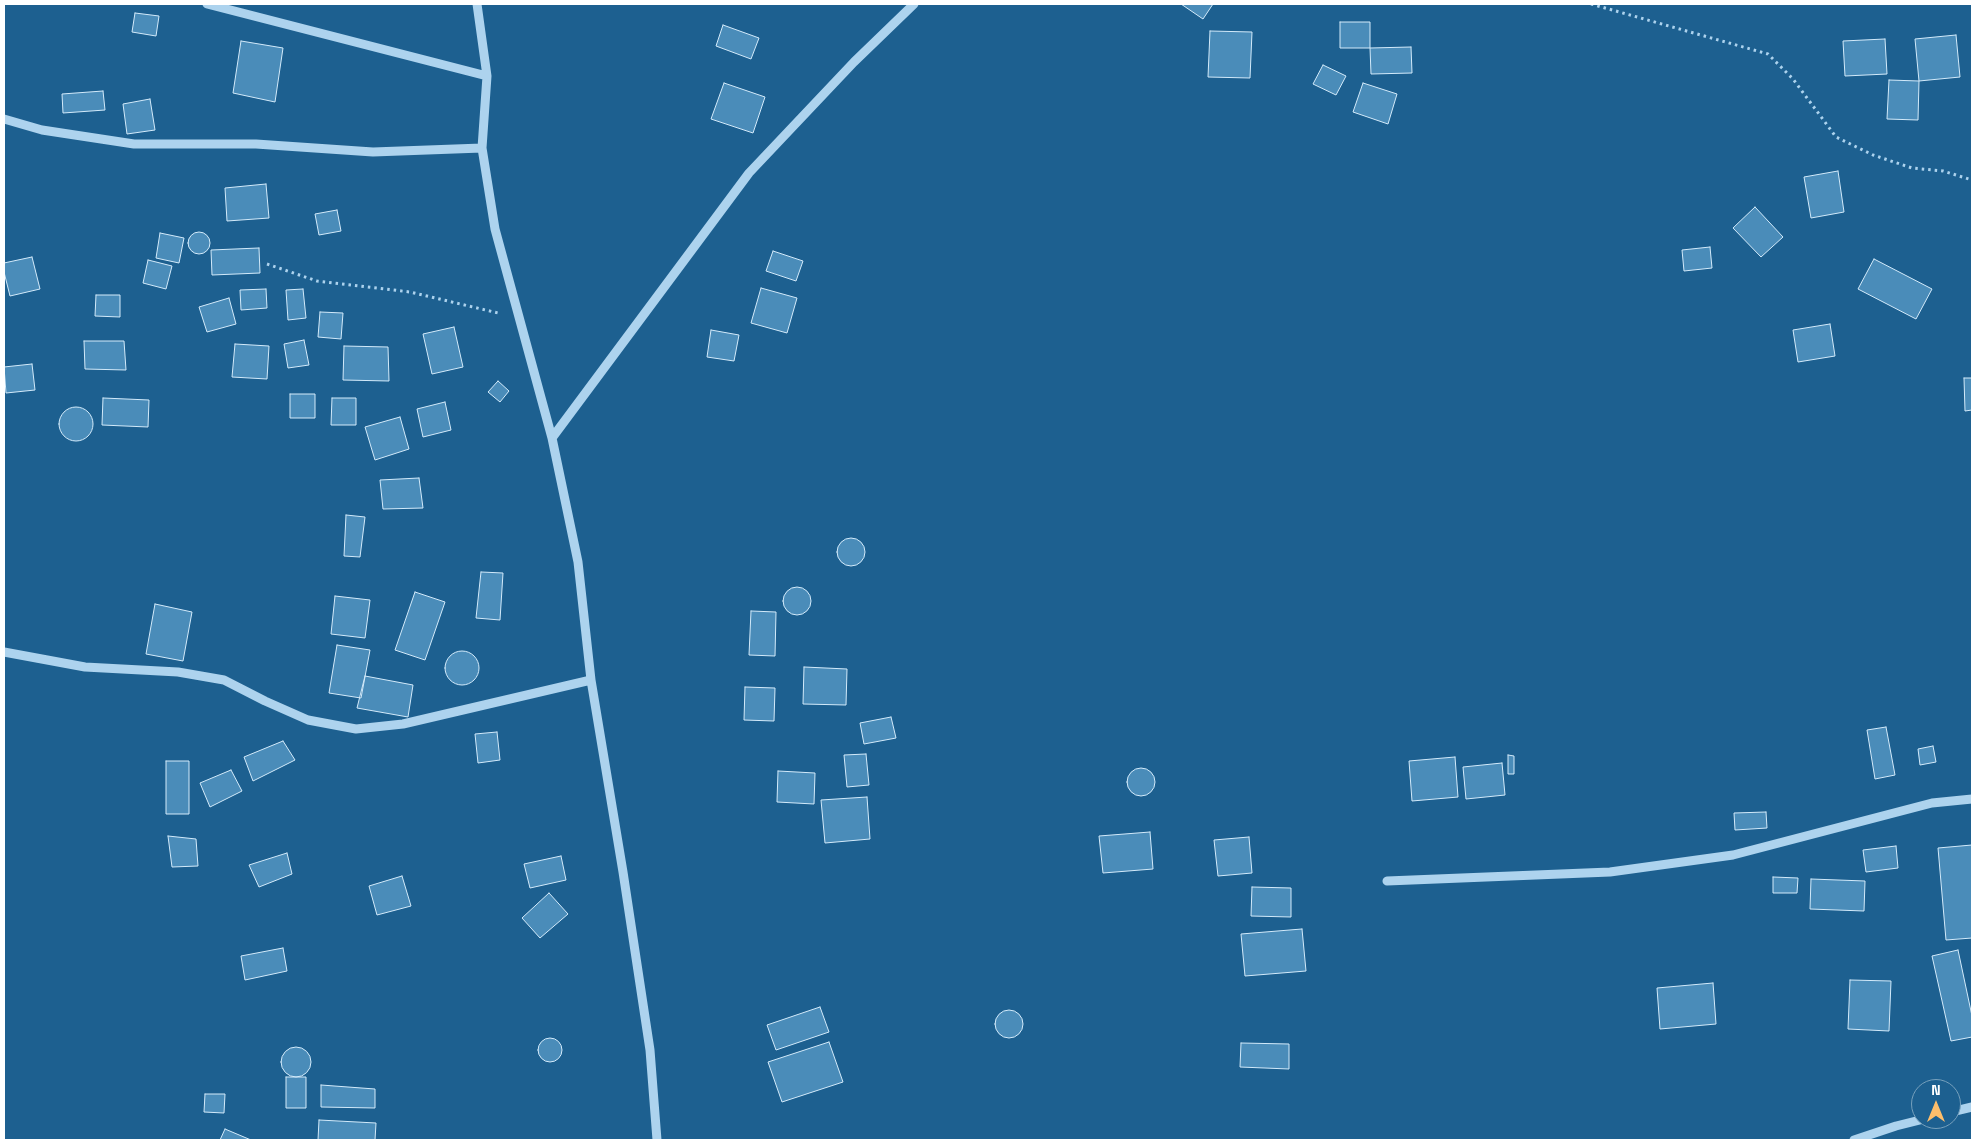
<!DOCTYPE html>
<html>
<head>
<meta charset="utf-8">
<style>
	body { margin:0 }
	#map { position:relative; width:1976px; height:1144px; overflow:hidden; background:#1d6090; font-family:"Space Grotesk",sans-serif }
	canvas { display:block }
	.frame { position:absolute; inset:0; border:5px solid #fff; pointer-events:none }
	.north { position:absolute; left:1911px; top:1079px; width:50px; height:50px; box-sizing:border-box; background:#1d6090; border:1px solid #77a0bc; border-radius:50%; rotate:0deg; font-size:14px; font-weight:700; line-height:20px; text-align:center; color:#fff }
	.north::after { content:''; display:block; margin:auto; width:18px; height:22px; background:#fdbe6b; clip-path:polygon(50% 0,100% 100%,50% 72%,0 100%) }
</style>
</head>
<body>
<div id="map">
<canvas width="1976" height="1144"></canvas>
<div class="frame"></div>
<div class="north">N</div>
</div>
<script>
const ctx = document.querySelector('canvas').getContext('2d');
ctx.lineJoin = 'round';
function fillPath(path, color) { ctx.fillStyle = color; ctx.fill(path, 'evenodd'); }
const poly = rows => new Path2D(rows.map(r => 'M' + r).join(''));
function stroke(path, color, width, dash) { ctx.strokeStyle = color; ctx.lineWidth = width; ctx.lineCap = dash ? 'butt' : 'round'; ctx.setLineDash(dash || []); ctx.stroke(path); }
const building = poly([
	[1181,4,1213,4,1203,19,1181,4],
	[135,13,159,16,156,36,132,32,135,13],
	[1340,22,1370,22,1370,48,1340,48,1340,22],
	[723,25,759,38,751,59,716,46,723,25],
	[1210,31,1252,32,1250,78,1208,77,1210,31],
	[1956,35,1960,77,1919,81,1915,39,1956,35],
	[1885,39,1887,74,1845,76,1843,41,1885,39],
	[241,41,283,48,275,102,233,93,241,41],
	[1411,47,1412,73,1371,74,1370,48,1411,47],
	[1323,65,1346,76,1336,95,1313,84,1323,65],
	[1889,80,1919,81,1918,120,1887,119,1889,80],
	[724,83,765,97,753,133,711,119,724,83],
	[1363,83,1397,94,1388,124,1353,112,1363,83],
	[103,91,105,110,63,113,62,94,103,91],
	[150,99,155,130,127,134,123,104,150,99],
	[1838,171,1844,212,1811,218,1804,177,1838,171],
	[266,184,269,218,227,221,225,188,266,184],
	[1755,207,1783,237,1761,257,1733,228,1755,207],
	[337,210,341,231,319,235,315,214,337,210],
	'188 243a11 11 0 1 1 22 0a11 11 0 1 1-22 0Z',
	[160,233,184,238,179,263,156,258,160,233],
	[1710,247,1712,268,1684,271,1682,250,1710,247],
	[259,248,260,273,212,275,211,250,259,248],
	[773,251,803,261,796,281,766,271,773,251],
	[32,257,40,289,10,296,4,272,4,263,32,257],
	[1874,259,1932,289,1916,319,1858,289,1874,259],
	[148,260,172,266,166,289,143,283,148,260],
	[761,288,797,298,787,333,751,323,761,288],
	[266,289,267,308,241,310,240,290,266,289],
	[303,289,306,318,288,320,286,290,303,289],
	[96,295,120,295,120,317,95,316,96,295],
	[229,298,236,324,207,332,199,307,229,298],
	[320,312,343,313,341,339,318,337,320,312],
	[1830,324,1835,356,1798,362,1793,330,1830,324],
	[454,327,463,367,432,374,423,334,454,327],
	[711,330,739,335,734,361,707,357,711,330],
	[304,340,309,365,288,368,284,344,304,340],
	[84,341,124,341,126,370,85,369,84,341],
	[235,344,269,346,267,379,232,377,235,344],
	[344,346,388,347,389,381,343,380,344,346],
	[32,364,35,390,6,393,4,367,32,364],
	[1964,378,1972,378,1972,410,1965,411,1964,378],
	[498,381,509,391,500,402,488,392,498,381],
	[290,394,315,394,315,418,290,418,290,394],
	[103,398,149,400,148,427,102,425,103,398],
	[332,398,356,398,356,425,331,425,332,398],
	[445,402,451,430,423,437,417,409,445,402],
	'59 424a17 17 0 1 1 34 0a17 17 0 1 1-34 0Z',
	[400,417,409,449,375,460,365,427,400,417],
	[419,478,423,508,383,509,380,480,419,478],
	[346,515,365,517,360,557,344,556,346,515],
	'837 552a14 14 0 1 1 28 0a14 14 0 1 1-28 0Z',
	[481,572,503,573,500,620,476,618,481,572],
	'783 601a14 14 0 1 1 28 0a14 14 0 1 1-28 0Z',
	[415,592,445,602,425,660,395,650,415,592],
	[335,596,370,600,365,638,331,634,335,596],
	[155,604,192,612,183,661,146,654,155,604],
	[751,611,776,612,775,656,749,655,751,611],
	[337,645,370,650,361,698,329,693,337,645],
	'445 668a17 17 0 1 1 34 0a17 17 0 1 1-34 0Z',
	[804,667,847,669,846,705,803,704,804,667],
	[365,676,413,685,408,717,357,708,365,676],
	[745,687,775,688,774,721,744,720,745,687],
	[891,717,896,738,864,744,860,723,891,717],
	[1886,727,1895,775,1875,779,1867,730,1886,727],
	[497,732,500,760,478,763,475,734,497,732],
	[283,741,295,760,253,781,244,757,283,741],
	[1933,746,1936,762,1920,765,1918,749,1933,746],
	[866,754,869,785,847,787,844,755,866,754],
	[1508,755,1514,756,1514,774,1508,774,1508,755],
	[1455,757,1458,797,1412,801,1409,761,1455,757],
	[166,761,189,761,189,814,166,814,166,761],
	[1502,763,1505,795,1466,799,1463,767,1502,763],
	'1127 782a14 14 0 1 1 28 0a14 14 0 1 1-28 0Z',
	[231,770,242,791,210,807,200,783,231,770],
	[778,771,815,773,814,804,777,802,778,771],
	[867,797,870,839,825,843,821,800,867,797],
	[1766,812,1767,828,1735,830,1734,813,1766,812],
	[1150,832,1153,869,1103,873,1099,836,1150,832],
	[168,836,196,839,198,866,172,867,168,836],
	[1249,837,1252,873,1218,876,1214,840,1249,837],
	[1972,845,1972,938,1946,940,1938,848,1972,845],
	[1896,846,1898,868,1866,872,1863,850,1896,846],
	[287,853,292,874,259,887,249,865,287,853],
	[561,856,566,880,530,888,524,864,561,856],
	[402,876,411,906,377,915,369,886,402,876],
	[1773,877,1798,878,1797,893,1773,893,1773,877],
	[1811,879,1865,881,1864,911,1810,909,1811,879],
	[1252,887,1291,888,1291,917,1251,916,1252,887],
	[549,893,568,914,540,938,522,918,549,893],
	[1302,929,1306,971,1245,976,1241,934,1302,929],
	[283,948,287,971,245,980,241,956,283,948],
	[1958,950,1972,1016,1972,1037,1951,1041,1932,956,1958,950],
	[1850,980,1891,981,1889,1031,1848,1029,1850,980],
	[1713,983,1716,1024,1660,1029,1657,988,1713,983],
	[820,1007,829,1032,776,1050,767,1025,820,1007],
	'995 1024a14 14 0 1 1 28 0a14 14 0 1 1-28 0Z',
	'538 1050a12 12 0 1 1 24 0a12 12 0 1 1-24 0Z',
	[829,1042,843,1082,782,1102,768,1062,829,1042],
	[1241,1043,1289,1044,1289,1069,1240,1067,1241,1043],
	'281 1062a15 15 0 1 1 30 0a15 15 0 1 1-30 0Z',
	[286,1077,306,1077,306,1108,286,1108,286,1077],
	[321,1085,375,1089,375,1108,321,1107,321,1085],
	[205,1094,225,1094,224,1113,204,1112,205,1094],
	[319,1120,376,1123,375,1140,318,1140,319,1120],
	[225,1129,251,1140,220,1140,225,1129]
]);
fillPath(building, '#4a8cb9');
stroke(building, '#d3eafa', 1);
stroke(poly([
	[1591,4,1768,54,1793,79,1836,137,1873,155,1912,168,1943,171,1972,180],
	[267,264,317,281,410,292,498,313]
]), '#add3ee', 3, [2.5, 4]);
stroke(poly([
	[207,4,487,76],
	[477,4,487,76,482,148,495,229,552,438,578,562,591,680,623,872,650,1050,657,1140],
	[4,119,42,130,134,144,256,144,373,152,482,148],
	[552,438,749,173,854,62,914,4],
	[4,652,85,667,178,672,224,680,265,701,308,720,356,729,403,724,591,680],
	[1387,881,1610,872,1733,855,1932,803,1972,799],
	[1951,1112,1972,1107],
	[1854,1140,1896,1126,1924,1119]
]), '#add3ee', 9);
</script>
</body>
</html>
